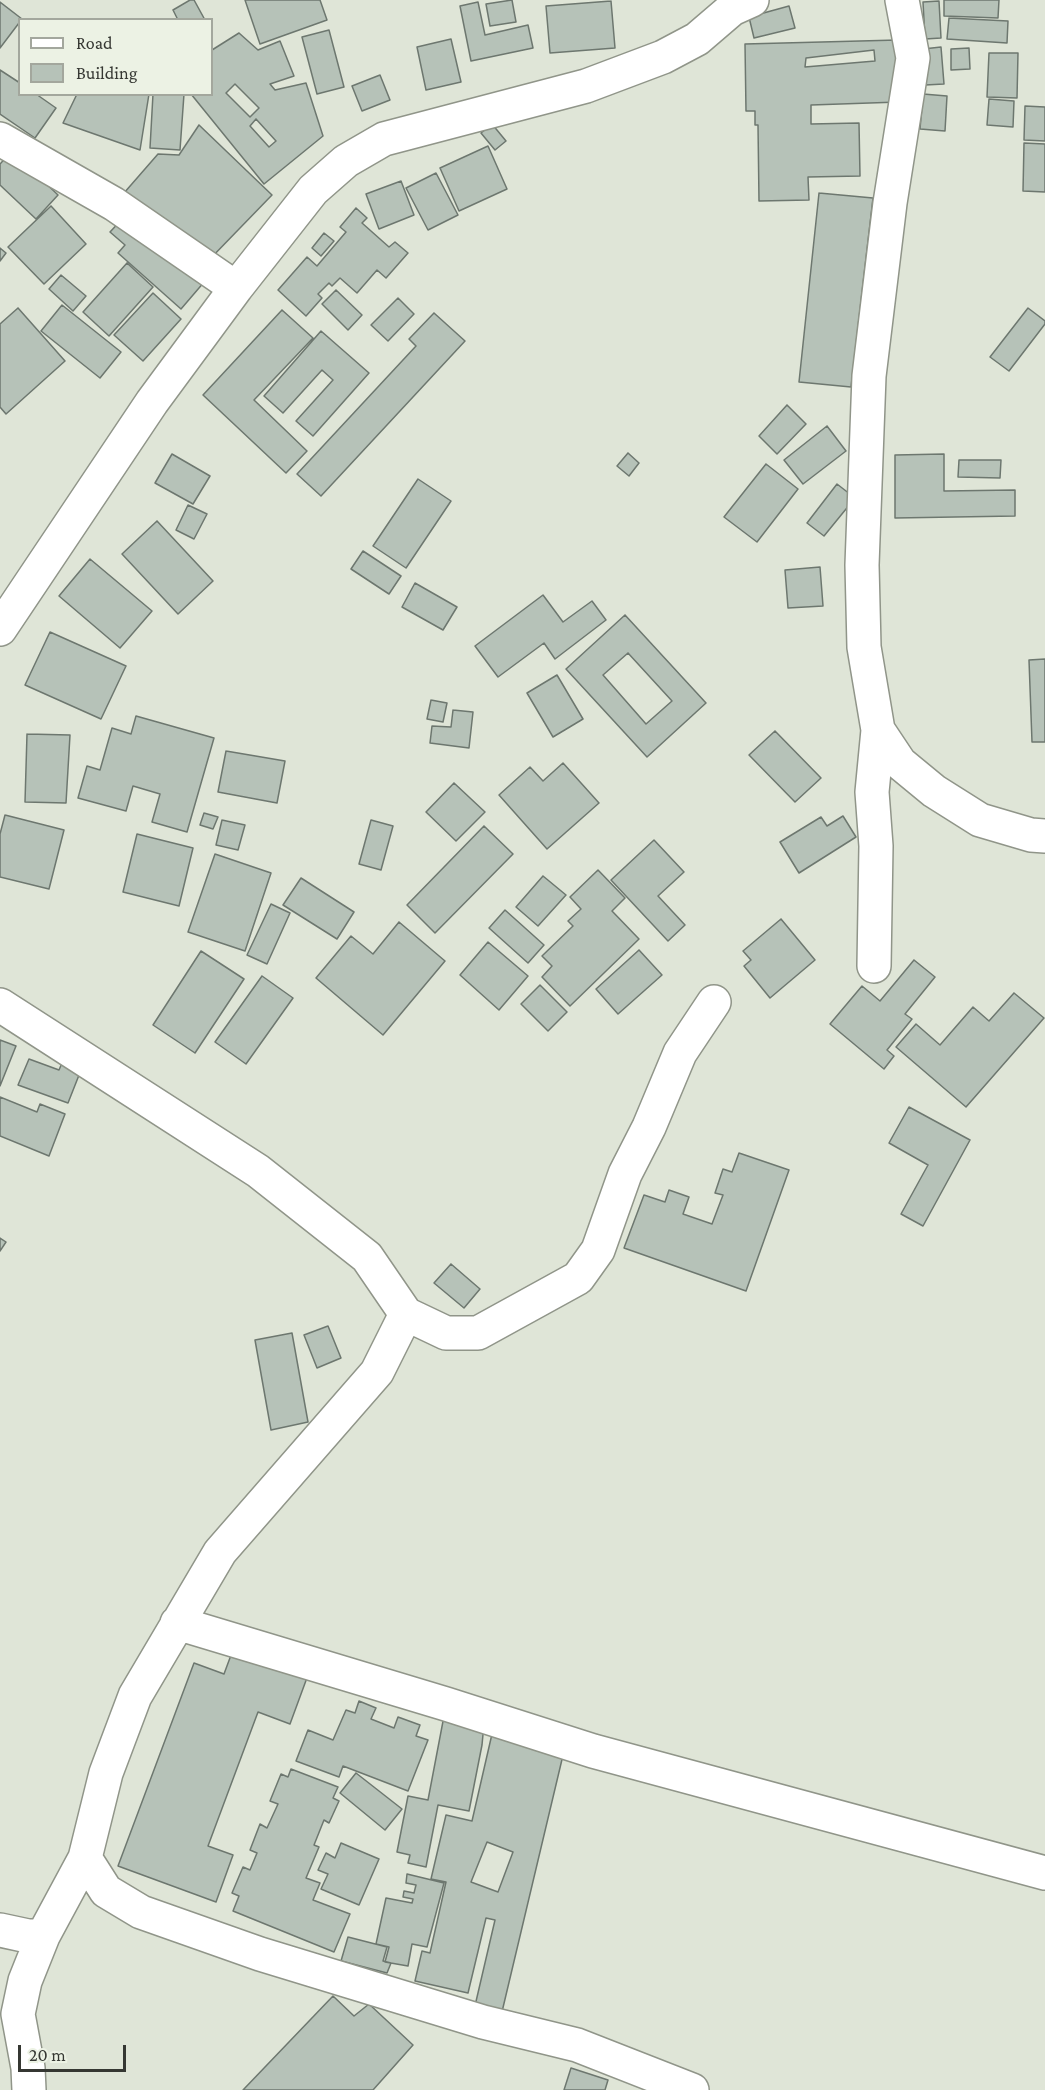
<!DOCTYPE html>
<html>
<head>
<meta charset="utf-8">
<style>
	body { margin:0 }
	#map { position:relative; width:1045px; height:2090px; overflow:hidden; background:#dfe5d7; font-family:"Crimson Pro",serif }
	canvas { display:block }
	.legend { position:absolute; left:18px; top:18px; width:195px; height:78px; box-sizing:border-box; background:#ecf2e4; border:2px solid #a3a79d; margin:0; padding:8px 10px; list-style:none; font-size:18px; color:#353732 }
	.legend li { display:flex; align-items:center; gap:12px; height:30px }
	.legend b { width:30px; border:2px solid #a3a79d }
	.scale { position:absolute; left:18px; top:2045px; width:108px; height:27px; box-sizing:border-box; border:3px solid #353732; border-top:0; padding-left:8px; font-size:18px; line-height:21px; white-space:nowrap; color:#353732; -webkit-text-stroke:4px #ecf2e4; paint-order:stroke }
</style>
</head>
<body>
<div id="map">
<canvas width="1045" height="2090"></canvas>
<ul class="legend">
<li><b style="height:8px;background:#fff"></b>Road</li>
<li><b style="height:16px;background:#b6c2b8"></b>Building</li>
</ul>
<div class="scale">20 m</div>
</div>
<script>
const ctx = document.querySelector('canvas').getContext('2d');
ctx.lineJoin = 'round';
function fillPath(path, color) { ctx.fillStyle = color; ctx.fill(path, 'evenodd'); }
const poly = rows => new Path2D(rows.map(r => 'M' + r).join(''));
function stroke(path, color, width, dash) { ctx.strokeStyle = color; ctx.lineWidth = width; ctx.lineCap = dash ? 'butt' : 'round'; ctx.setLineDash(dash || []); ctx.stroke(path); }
const building = poly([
	[190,0,194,0,205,20,178,20,173,10,190,0],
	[245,0,320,0,327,20,260,44,245,0],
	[512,0,516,22,490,26,486,4,512,0],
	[944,0,999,0,998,18,944,16,944,0],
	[611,1,615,48,550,53,546,6,611,1],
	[939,1,941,38,925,39,923,2,939,1],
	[0,2,22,19,0,48,0,2],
	[478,2,485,35,528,25,533,48,471,61,460,6,478,2],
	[789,6,795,28,754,38,749,17,789,6],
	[949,18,1008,21,1007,43,947,39,949,18],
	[329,30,344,87,317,94,302,37,329,30],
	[239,33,258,50,280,41,294,76,270,84,275,90,306,83,323,136,264,184,191,94,212,94,212,50,239,33],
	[235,84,259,108,250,117,226,93,235,84],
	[256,119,276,141,269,147,250,126,256,119],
	[451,39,461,82,426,90,417,47,451,39],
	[898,40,899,102,811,105,811,124,859,123,860,176,808,177,809,200,759,201,758,125,755,125,755,111,746,111,745,44,898,40],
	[874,50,875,61,805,67,806,58,874,50],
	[941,47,944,84,925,85,923,49,941,47],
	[969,48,970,69,951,70,951,49,969,48],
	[989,53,1018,53,1017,98,987,97,989,53],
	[0,70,20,83,20,94,36,94,56,108,35,138,0,114,0,70],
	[380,75,390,100,362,111,352,86,380,75],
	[77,94,149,94,140,150,63,123,77,94],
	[153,94,184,94,180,150,150,148,153,94],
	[923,94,947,96,945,131,920,129,923,94],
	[989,99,1014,101,1013,127,987,125,989,99],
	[1025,106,1045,107,1045,141,1024,140,1025,106],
	[492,124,506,141,495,150,481,133,492,124],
	[199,125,272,195,208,261,124,193,158,154,179,155,199,125],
	[1024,143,1045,144,1045,192,1023,191,1024,143],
	[488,146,507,189,459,211,440,168,488,146],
	[12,151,58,195,36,219,0,185,0,164,12,151],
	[436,173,458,215,428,230,406,188,436,173],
	[401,181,414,215,379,229,366,194,401,181],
	[819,193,873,198,851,387,799,382,819,193],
	[51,206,86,244,44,284,8,247,51,206],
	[356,208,367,218,362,223,389,247,395,242,408,253,386,278,377,270,357,293,340,278,332,286,329,283,318,294,322,298,306,316,278,290,307,257,317,266,346,232,340,227,356,208],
	[125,216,205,281,181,309,118,253,125,245,110,232,125,216],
	[324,233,334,241,321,256,312,248,324,233],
	[0,248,6,253,0,261,0,248],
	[127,263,153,287,109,336,83,312,127,263],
	[61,275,86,296,73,311,49,289,61,275],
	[336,290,362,315,348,330,322,304,336,290],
	[153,293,181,319,143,361,114,335,153,293],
	[398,298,414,314,388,341,371,325,398,298],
	[62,305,121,352,100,378,41,331,62,305],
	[18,308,65,361,6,414,0,407,0,324,18,308],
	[1028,308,1045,321,1045,324,1009,371,990,357,1028,308],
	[282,310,313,338,254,400,307,451,286,473,203,395,282,310],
	[434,313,465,341,321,496,297,474,416,346,409,339,434,313],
	[321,331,369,373,313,436,296,421,333,380,322,370,283,413,264,396,321,331],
	[787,405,806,424,777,454,759,436,787,405],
	[827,426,846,451,803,484,784,460,827,426],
	[628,453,639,463,629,476,617,466,628,453],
	[172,454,210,476,193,504,155,483,172,454],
	[944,454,944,491,1015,490,1015,516,895,518,895,455,944,454],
	[959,460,1001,460,1000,478,958,477,959,460],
	[766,464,798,489,757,542,724,517,766,464],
	[418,479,451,501,406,568,373,546,418,479],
	[837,484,855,498,824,536,807,523,837,484],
	[188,505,207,514,194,539,176,530,188,505],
	[157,521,213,581,178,614,122,554,157,521],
	[363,551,401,576,389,594,351,569,363,551],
	[90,559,152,611,120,648,59,596,90,559],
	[820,567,823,606,788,608,785,570,820,567],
	[415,583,457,607,443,630,402,607,415,583],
	[543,595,563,622,592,601,606,620,555,659,544,643,498,677,475,646,543,595],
	[625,615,706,703,647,757,566,669,625,615],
	[628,653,672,701,646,724,603,675,628,653],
	[50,632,126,666,101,719,25,685,50,632],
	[1045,659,1045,742,1032,742,1029,660,1045,659],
	[557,675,583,719,553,737,527,693,557,675],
	[431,700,447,703,443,722,427,719,431,700],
	[453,710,473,712,469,748,430,743,432,726,451,727,453,710],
	[136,716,214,738,187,832,152,822,160,794,133,786,126,811,78,798,87,766,100,770,112,728,131,734,136,716],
	[775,731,821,778,795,802,749,755,775,731],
	[27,734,70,735,66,803,25,802,27,734],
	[226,751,285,761,277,803,218,792,226,751],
	[563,763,599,803,547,849,499,795,530,767,543,781,563,763],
	[454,783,485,812,456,841,426,812,454,783],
	[204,813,218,817,213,829,200,825,204,813],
	[5,815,64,830,49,889,0,877,0,834,5,815],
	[843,816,856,837,799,873,780,842,821,817,827,826,843,816],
	[222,820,245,825,238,850,216,845,222,820],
	[371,820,393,826,381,870,359,864,371,820],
	[484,826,513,854,435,933,407,905,484,826],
	[137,834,193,848,179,906,123,892,137,834],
	[654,840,684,872,658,896,685,925,668,941,611,880,654,840],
	[215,854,271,873,245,951,188,932,215,854],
	[598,870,625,898,612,911,639,939,570,1006,542,977,552,966,542,956,573,926,568,921,581,909,570,897,598,870],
	[543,876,566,895,538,926,516,907,543,876],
	[301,878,354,912,337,939,283,905,301,878],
	[271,904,290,913,267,964,247,955,271,904],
	[505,910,544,945,528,963,489,928,505,910],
	[781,919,815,960,770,998,744,966,751,960,743,951,781,919],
	[399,922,445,961,383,1035,316,978,351,936,373,954,399,922],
	[488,942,528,976,499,1010,460,975,488,942],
	[639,950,662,975,618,1014,596,989,639,950],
	[201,951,244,979,195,1053,153,1025,201,951],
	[914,960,935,977,905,1014,912,1019,887,1050,894,1056,884,1069,830,1024,862,986,880,1001,914,960],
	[262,976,293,998,246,1064,215,1042,262,976],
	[540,985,567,1012,548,1031,521,1004,540,985],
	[1014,993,1044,1018,966,1107,896,1047,916,1024,940,1045,973,1007,989,1021,1014,993],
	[0,1040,16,1046,0,1086,0,1040],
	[29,1059,59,1070,62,1063,81,1070,68,1103,18,1085,29,1059],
	[0,1097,37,1112,40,1104,65,1114,49,1156,0,1136,0,1097],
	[909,1107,970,1140,923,1226,901,1214,928,1165,889,1143,909,1107],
	[739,1153,789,1170,746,1291,624,1248,644,1195,665,1202,669,1190,689,1197,683,1214,712,1224,723,1195,715,1193,723,1169,732,1172,739,1153],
	[0,1238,6,1242,0,1251,0,1238],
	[451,1264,480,1289,464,1308,434,1283,451,1264],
	[328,1326,341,1358,317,1368,304,1335,328,1326],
	[292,1333,308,1422,271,1430,255,1340,292,1333],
	[234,1647,308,1675,290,1724,258,1712,208,1846,233,1855,216,1902,118,1866,194,1663,224,1674,234,1647],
	[359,1701,376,1708,371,1719,394,1728,398,1717,420,1725,416,1736,428,1740,408,1791,343,1766,339,1777,296,1761,308,1730,333,1740,346,1710,355,1713,359,1701],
	[444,1716,484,1724,482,1745,469,1811,438,1805,426,1867,408,1863,410,1855,397,1852,408,1796,428,1800,444,1716],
	[492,1734,564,1751,501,2016,474,2010,495,1920,486,1918,468,1993,415,1981,422,1951,430,1953,446,1882,431,1879,446,1815,472,1821,492,1734],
	[487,1842,513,1852,498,1892,471,1882,487,1842],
	[291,1769,338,1787,333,1798,339,1801,329,1823,324,1820,314,1845,319,1847,306,1878,320,1883,313,1900,350,1914,334,1952,233,1911,239,1896,232,1893,243,1867,250,1870,257,1853,250,1850,260,1824,267,1828,278,1804,270,1801,281,1774,288,1777,291,1769],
	[356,1773,402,1809,385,1830,340,1793,356,1773],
	[341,1843,379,1859,359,1905,321,1889,328,1874,318,1870,326,1853,335,1858,341,1843],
	[407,1874,444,1883,427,1947,412,1944,408,1966,385,1962,389,1947,376,1944,386,1898,412,1903,413,1899,403,1897,404,1891,414,1893,416,1885,406,1883,407,1874],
	[348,1937,387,1947,383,1961,391,1963,387,1973,341,1961,348,1937],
	[333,1996,354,2016,369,2004,413,2045,373,2090,243,2090,333,1996],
	[571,2068,608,2080,605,2090,564,2090,571,2068]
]);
fillPath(building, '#b6c2b8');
stroke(building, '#6d776f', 1.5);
const minor = poly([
	[902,0,913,58,890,203,869,376,862,565,864,647,878,730,900,763,934,791,980,820,1031,835,1045,836],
	[0,139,114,204,236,288],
	[0,629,152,402,236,288,313,190,346,161,384,139,586,86,663,57,697,39,732,9,752,0],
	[874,966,876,846,872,792,878,730],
	[0,1005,258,1171,367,1257,406,1314,377,1372,220,1552,135,1696,106,1773,85,1858,43,1936,25,1981,18,2014,28,2068,29,2090],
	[406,1314,446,1333,478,1333,578,1278,598,1250,625,1174,649,1127,680,1053,714,1002],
	[177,1623,446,1704,593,1751,1045,1873],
	[85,1858,106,1891,141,1912,260,1954,483,2022,577,2045,692,2090],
	[0,1930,28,1936,43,1936]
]);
stroke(minor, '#909589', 36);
stroke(minor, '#fff', 33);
</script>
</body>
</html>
